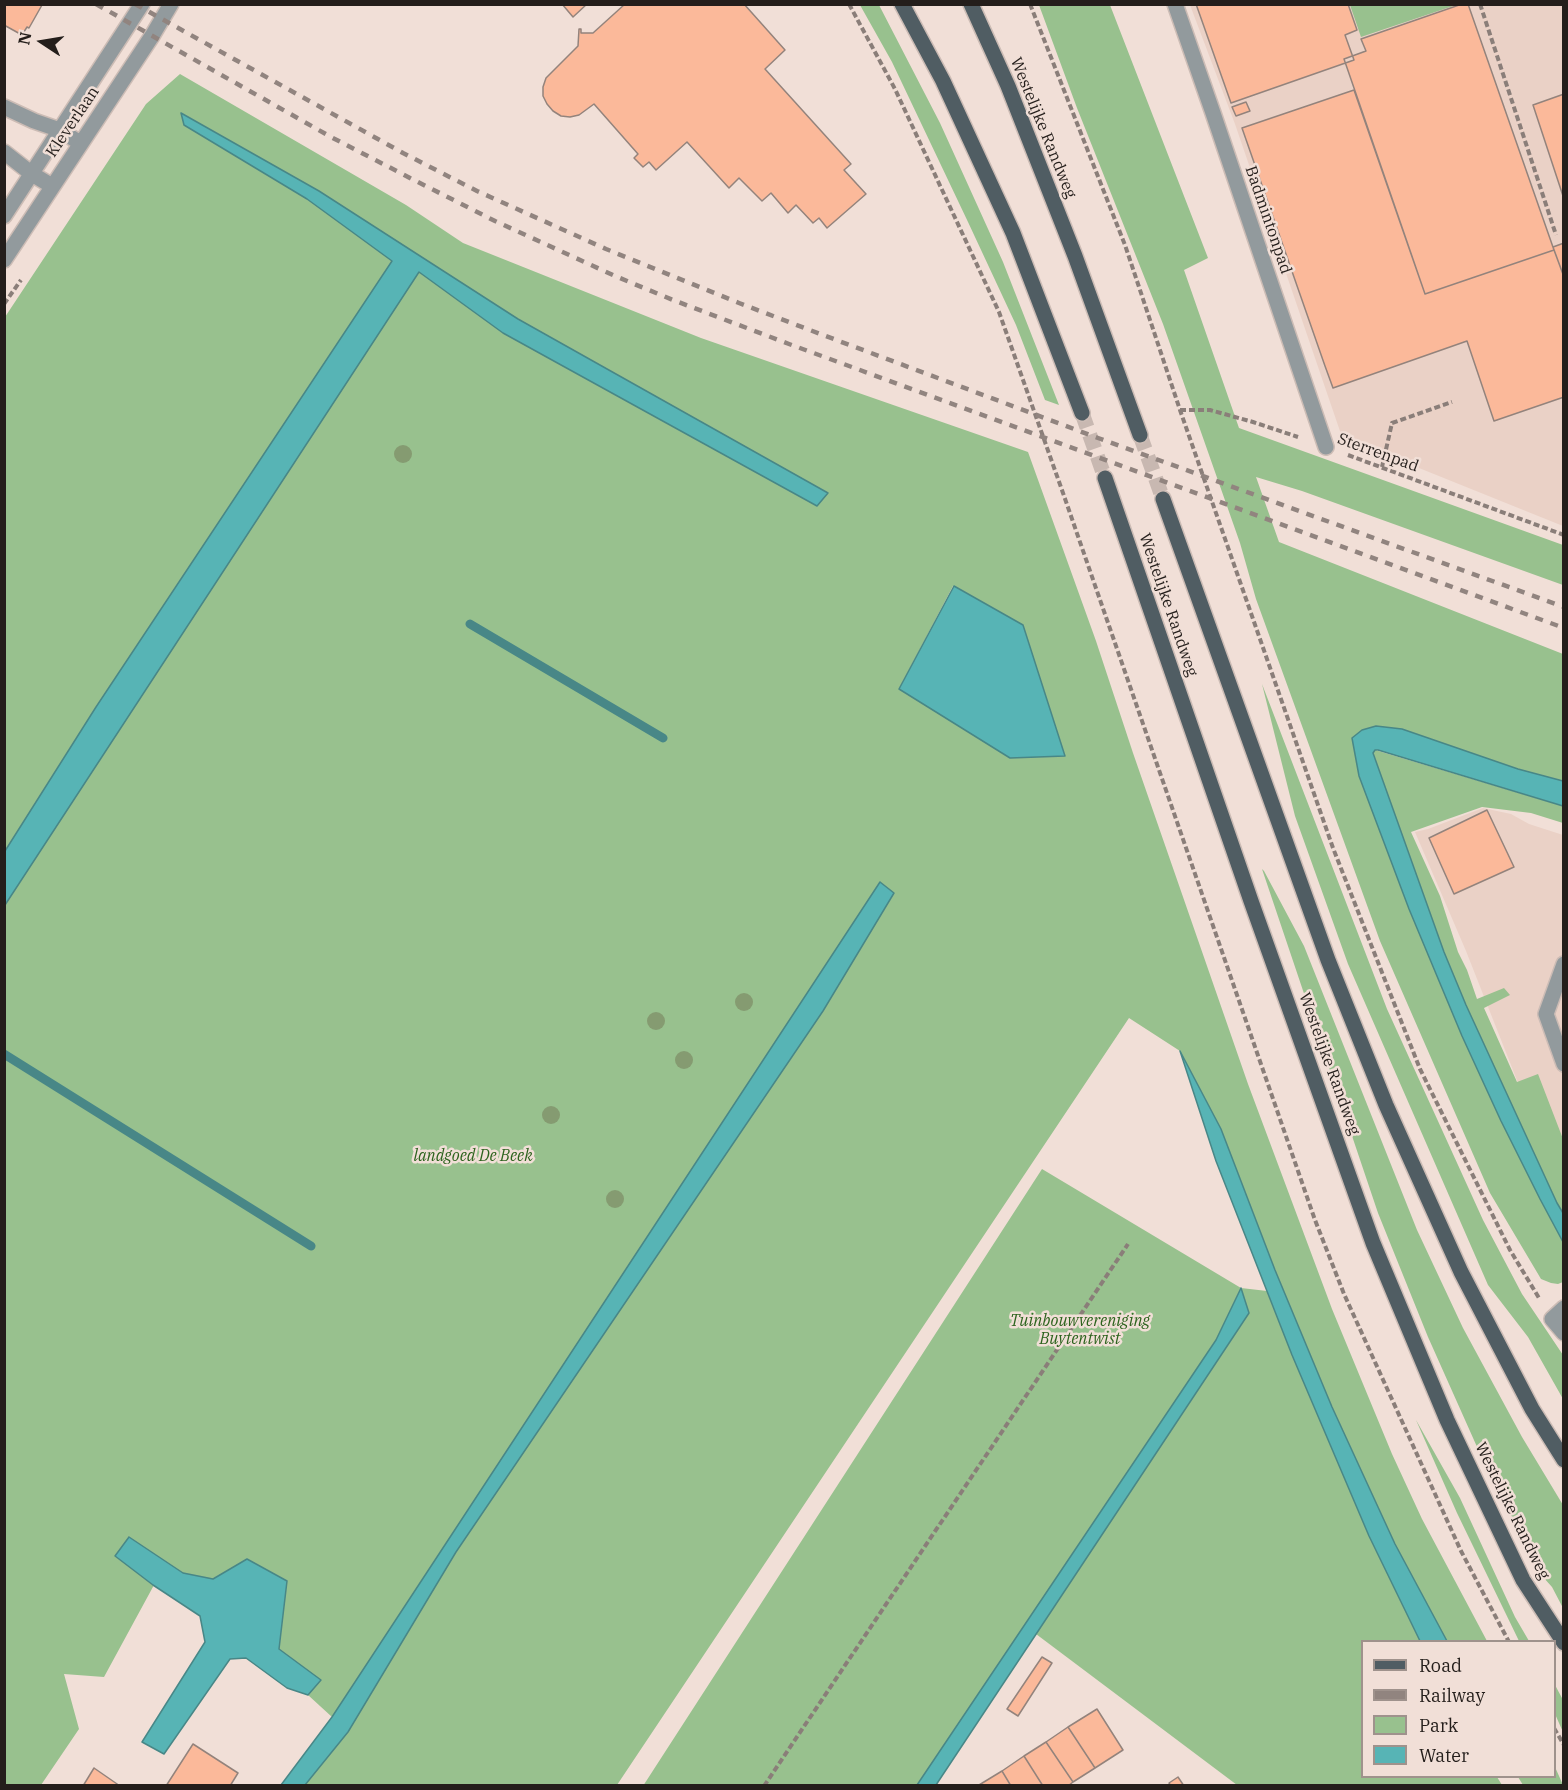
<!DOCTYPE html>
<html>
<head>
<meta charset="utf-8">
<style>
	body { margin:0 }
	#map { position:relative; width:1568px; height:1790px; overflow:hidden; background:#f1dfd7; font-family:"IBM Plex Serif",serif }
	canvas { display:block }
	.frame { position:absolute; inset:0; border:6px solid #241e1b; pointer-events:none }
	.legend { position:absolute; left:1361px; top:1640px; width:195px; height:138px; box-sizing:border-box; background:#f1dfd7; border:2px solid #9f928c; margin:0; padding:8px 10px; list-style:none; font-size:18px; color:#241e1b }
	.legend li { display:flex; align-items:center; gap:12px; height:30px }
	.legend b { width:30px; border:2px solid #9f928c }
	.north { position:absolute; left:12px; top:12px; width:60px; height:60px; -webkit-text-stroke:4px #f1dfd7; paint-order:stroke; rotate:282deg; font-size:16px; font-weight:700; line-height:24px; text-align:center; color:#241e1b }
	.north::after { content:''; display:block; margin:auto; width:21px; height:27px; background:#241e1b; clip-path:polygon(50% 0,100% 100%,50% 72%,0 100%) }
</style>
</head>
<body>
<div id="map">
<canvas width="1568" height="1790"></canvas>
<div class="frame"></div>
<ul class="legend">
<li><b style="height:8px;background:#505d63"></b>Road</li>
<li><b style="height:8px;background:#91847f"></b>Railway</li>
<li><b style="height:16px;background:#98c18e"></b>Park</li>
<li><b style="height:16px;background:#57b4b5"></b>Water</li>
</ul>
<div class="north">N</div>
</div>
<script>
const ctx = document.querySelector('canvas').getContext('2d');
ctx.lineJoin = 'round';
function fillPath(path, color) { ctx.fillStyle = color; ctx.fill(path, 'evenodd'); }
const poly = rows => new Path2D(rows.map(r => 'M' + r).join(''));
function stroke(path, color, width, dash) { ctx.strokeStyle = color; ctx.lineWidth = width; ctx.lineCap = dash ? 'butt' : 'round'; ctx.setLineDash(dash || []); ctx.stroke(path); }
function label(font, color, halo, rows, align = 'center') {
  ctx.font = font + ' "IBM Plex Serif",serif'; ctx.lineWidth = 5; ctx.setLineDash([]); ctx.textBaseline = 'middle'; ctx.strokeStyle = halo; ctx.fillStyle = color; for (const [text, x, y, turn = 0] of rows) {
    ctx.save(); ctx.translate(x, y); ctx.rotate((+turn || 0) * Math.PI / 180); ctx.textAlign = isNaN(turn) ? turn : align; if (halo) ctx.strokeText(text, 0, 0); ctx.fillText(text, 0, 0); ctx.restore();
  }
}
fillPath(poly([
	[1190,5,1563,5,1563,526,1342,437,1235,124],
	[1483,808,1511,814,1529,824,1563,835,1563,1197,1466,951,1415,832,1428,829]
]), '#ead1c6');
fillPath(poly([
	[860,5,879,5,940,123,1003,262,1059,405,1045,400,1016,325,968,222,892,62],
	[1039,5,1110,5,1208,258,1184,270,1239,428,1563,545,1563,585,1302,491,1256,477,1279,542,1563,654,1563,781,1518,769,1352,738,1359,776,1462,1036,1501,1121,1540,1199,1563,1242,1563,1282,1558,1284,1551,1283,1541,1279,1490,1193,1380,941,1256,599,1240,543,1163,324,1077,108],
	[1350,5,1350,4,1456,5,1361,37],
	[180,74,406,205,463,243,701,338,1028,452,1096,641,1133,753,1248,1084,1332,1309,1392,1454,1422,1519,1487,1641,1447,1641,1395,1544,1332,1407,1275,1270,1221,1129,1180,1051,1129,1018,617,1785,299,1785,332,1717,308,1695,287,1688,246,1658,229,1659,164,1754,142,1742,205,1642,200,1616,154,1585,104,1677,64,1674,79,1729,41,1785,5,1786,5,317,146,104],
	[953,586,1023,625,1033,658,899,689],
	[1262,684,1387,1009,1483,1220,1522,1294,1563,1355,1563,1399,1528,1337,1488,1285,1348,964,1295,816],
	[1375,750,1563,806,1563,823,1531,813,1482,807,1411,832,1440,896,1458,952,1467,970,1477,999,1504,988,1510,995,1484,1008,1517,1082,1538,1074,1563,1139,1563,1213,1557,1203,1466,1005,1444,952,1380,773,1373,753],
	[1262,869,1264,871,1304,946,1417,1230,1463,1328,1522,1437,1563,1505,1563,1608,1552,1587,1543,1577,1486,1467,1428,1337,1378,1213],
	[1042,1169,1241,1288,1267,1291,1369,1536,1420,1641,1362,1642,1362,1776,1497,1777,1502,1785,1237,1785,1036,1634,1249,1313,1241,1288,1216,1340,920,1785,643,1786],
	[1416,1420,1460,1498,1515,1617,1529,1641,1519,1641,1457,1513],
	[1555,1685,1563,1700,1563,1732,1555,1714],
	[1555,1767,1563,1785,1523,1785,1518,1777,1554,1776]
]), '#98c18e');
const water = poly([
	[181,113,319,191,518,319,828,493,817,506,503,333,419,272,5,905,5,851,96,707,392,261,307,199,184,125,181,113],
	[954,586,1023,625,1065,756,1010,758,899,689,954,586],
	[1376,726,1402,729,1518,769,1563,781,1563,806,1378,750,1375,750,1373,753,1444,952,1466,1005,1557,1203,1563,1213,1563,1242,1540,1199,1501,1121,1462,1036,1409,909,1359,776,1352,738,1362,730,1376,726],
	[880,882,894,893,823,1011,456,1552,348,1732,305,1785,281,1785,332,1717,880,882],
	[1180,1051,1221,1129,1275,1270,1332,1407,1395,1544,1447,1641,1420,1641,1369,1536,1292,1355,1216,1161,1180,1051],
	[1241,1288,1249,1313,936,1785,917,1785,1216,1340,1241,1288],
	[129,1537,183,1573,213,1579,247,1559,287,1581,279,1649,321,1680,308,1695,287,1688,246,1658,230,1659,164,1754,142,1742,205,1642,200,1616,153,1585,115,1556,129,1537]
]);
fillPath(water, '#57b4b5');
stroke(water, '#488787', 1.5);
stroke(poly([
	[470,624,663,738],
	[4,1054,311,1246]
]), '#488787', 9);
const building = poly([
	[4,4,42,4,42,5,29,28,27,27,22,35,4,25,4,4],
	[562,4,587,4,573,17,562,4],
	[625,4,744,4,785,50,765,69,851,164,844,170,866,194,827,228,819,218,813,223,796,205,788,213,771,193,762,201,739,178,729,188,687,142,656,170,649,162,643,167,634,158,638,154,594,104,579,115,570,117,561,116,553,111,547,104,543,96,543,87,546,78,578,46,579,29,581,29,581,33,593,33,625,4],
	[1196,4,1348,4,1357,30,1345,35,1354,60,1231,103,1196,4],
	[1462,4,1468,4,1554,250,1425,294,1344,59,1366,51,1361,39,1462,4],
	[1354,90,1425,294,1554,250,1564,277,1564,397,1494,421,1467,341,1333,388,1325,366,1242,128,1354,90],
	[1564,94,1564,199,1533,105,1564,94],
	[1246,102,1250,111,1236,116,1232,107,1246,102],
	[1564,243,1564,277,1553,247,1564,243],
	[1487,810,1514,867,1454,894,1429,838,1487,810],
	[1042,1657,1052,1663,1018,1716,1007,1709,1042,1657],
	[1097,1709,1123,1750,1095,1768,1068,1727,1097,1709],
	[1068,1727,1095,1768,1073,1782,1046,1742,1068,1727],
	[1046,1742,1073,1782,1068,1786,1043,1786,1024,1756,1046,1742],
	[193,1744,238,1773,230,1786,166,1786,193,1744],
	[1024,1756,1043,1786,1011,1786,1002,1771,1024,1756],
	[94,1768,120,1786,83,1786,94,1768],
	[1002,1771,1011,1786,979,1785,1002,1771],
	[1178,1777,1184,1786,1171,1786,1169,1783,1178,1777]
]);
fillPath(building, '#fbb99a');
stroke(building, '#93837c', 1.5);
stroke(poly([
	[1082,413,1105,478],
	[1140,435,1163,499]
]), '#c8b8b1', 15, [15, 8]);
const minor = poly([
	[1175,4,1213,113,1326,447],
	[4,107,34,121,60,130,80,143],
	[4,152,32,174,52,186],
	[4,216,142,4],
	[4,260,152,36,171,4],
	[1564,964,1546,1014,1564,1064],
	[1564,1308,1552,1319,1564,1333]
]);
const major = poly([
	[902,4,943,81,1013,233,1082,413],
	[971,4,1008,86,1075,256,1140,435],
	[1105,478,1251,901,1373,1243,1447,1420,1523,1580,1564,1643],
	[1163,499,1328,960,1386,1105,1461,1272,1532,1409,1564,1460]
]);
stroke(minor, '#ccbcb5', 18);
stroke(major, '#ccbcb5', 18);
stroke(poly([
	[849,4,895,89,999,312,1063,493,1315,1220,1344,1294,1461,1551,1509,1642],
	[1030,4,1125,245,1180,410,1333,848,1420,1069,1510,1250,1539,1298],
	[1480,4,1556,235],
	[4,304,21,280],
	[1180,410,1210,410,1253,422,1298,437],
	[1348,455,1564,535],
	[1382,467,1392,423,1452,402],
	[1554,1728,1564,1745],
	[764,1786,1128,1244]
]), '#8a7e79', 4, [6, 3]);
stroke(minor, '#929a9d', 15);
stroke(major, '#505d63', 15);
stroke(poly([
	[96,4,331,137,412,179,495,221,615,276,673,300,789,344,1564,628],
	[135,4,403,153,477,191,606,249,739,303,823,335,1098,438,1564,607]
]), '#91847f', 4.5, [8, 8]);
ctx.fillStyle = '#859b71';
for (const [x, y] of [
	[403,454],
	[744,1002],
	[656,1021],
	[684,1060],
	[551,1115],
	[615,1199]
]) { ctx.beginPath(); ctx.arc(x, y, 9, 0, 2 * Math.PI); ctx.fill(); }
label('16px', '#241e1b', '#f1dfd7', [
	["Kleverlaan",73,122,-56],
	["Westelijke Randweg",1043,128,68],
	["Badmintonpad",1268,220,71],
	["Sterrenpad",1378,453,20],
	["Westelijke Randweg",1168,605,71],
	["Westelijke Randweg",1329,1064,70],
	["Westelijke Randweg",1512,1511,64]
]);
label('italic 16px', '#2c631d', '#f1dfd7', [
	["landgoed De Beek",473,1156],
	["Tuinbouwvereniging",1080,1321],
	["Buytentwist",1080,1339]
]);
</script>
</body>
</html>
